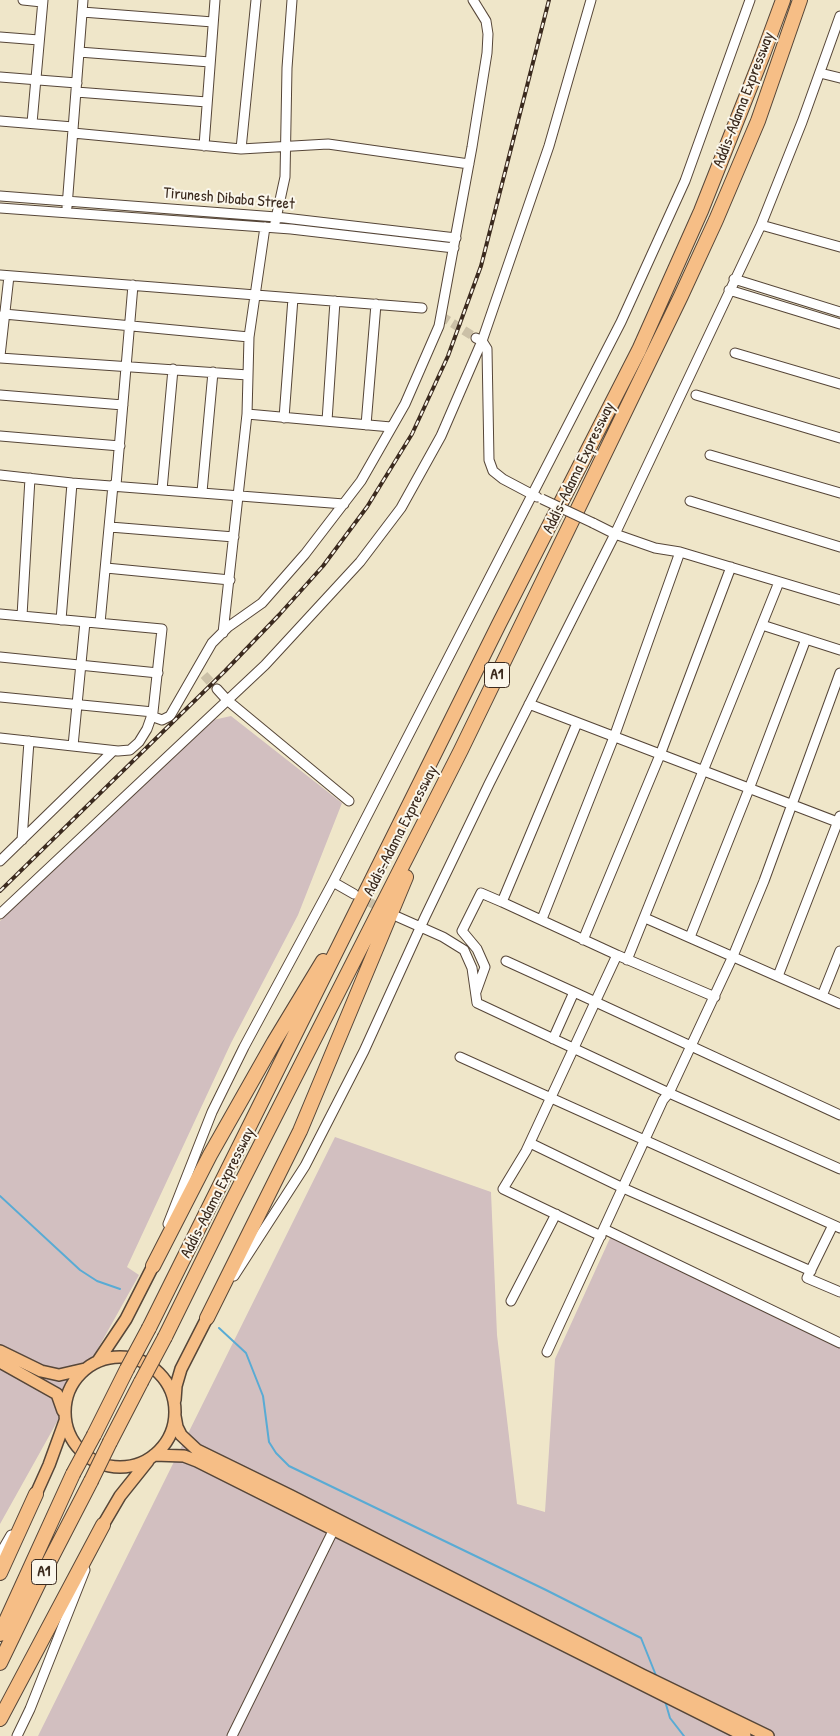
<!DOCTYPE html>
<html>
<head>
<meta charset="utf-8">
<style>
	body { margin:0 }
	canvas { display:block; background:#efe6c9 }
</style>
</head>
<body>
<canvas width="840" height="1736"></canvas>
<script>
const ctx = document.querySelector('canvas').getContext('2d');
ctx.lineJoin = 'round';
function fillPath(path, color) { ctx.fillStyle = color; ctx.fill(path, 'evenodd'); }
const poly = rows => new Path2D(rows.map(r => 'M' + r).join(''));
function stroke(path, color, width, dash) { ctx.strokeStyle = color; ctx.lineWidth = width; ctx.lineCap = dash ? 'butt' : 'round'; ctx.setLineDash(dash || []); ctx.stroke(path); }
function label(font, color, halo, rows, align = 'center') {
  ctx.font = font + ' "Patrick Hand",sans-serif'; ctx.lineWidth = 4; ctx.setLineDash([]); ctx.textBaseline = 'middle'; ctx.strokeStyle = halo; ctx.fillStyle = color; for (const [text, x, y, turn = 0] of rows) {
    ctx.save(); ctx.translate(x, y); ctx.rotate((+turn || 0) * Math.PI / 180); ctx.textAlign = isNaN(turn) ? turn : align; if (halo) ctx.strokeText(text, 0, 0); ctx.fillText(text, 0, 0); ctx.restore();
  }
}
fillPath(poly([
	[231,716,342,803,298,915,231,1043,127,1267,139,1275,0,1524,0,921,190,735,213,720],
	[335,1137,491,1192,497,1335,517,1504,545,1512,555,1359,611,1236,840,1348,840,1736,38,1736]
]), '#d2bfc0');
stroke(poly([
	[0,1196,80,1270,97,1281,120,1289],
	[219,1328,246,1353,263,1396,269,1442,276,1453,289,1466,546,1590,641,1638,657,1678],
	[665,1701,670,1718,684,1736]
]), '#59abd4', 2);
stroke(poly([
	[441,316,476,338],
	[204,675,217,689],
	[358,896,384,910]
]), '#cbc0a7', 9, [9, 4.5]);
const minor = poly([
	[23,0,42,2],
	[82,12,213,22],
	[0,37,39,40],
	[79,52,210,62],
	[820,73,840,78],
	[0,77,77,83],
	[76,92,207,102],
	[0,121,73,127],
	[32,123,43,0],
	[73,133,241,149,328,144,469,164],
	[204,146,215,0],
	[241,149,256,0],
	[0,196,276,217,456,238],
	[67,207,83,0],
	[0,208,291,229,454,248],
	[275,223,285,177,287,68,292,0],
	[761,225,840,247],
	[0,275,422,308],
	[734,279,840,312],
	[729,290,840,324],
	[4,314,249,337],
	[476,338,482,341,487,349,489,460,493,471,503,479,537,497],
	[735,353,840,384],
	[0,356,9,276],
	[0,358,248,375],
	[0,395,123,405],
	[696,395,840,438],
	[247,414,391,427],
	[284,418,293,298],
	[327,421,335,301],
	[366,425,376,304],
	[0,436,120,446],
	[710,455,840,493],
	[0,475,72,483,344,504],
	[116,485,133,285],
	[162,490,173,369],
	[202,492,213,372],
	[690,501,840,547],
	[593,523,615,534,655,548,680,552,840,600],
	[110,527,234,537],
	[106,568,230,580],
	[0,614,162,629,153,712,147,729,139,742,130,750,118,751,0,738],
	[22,616,30,478],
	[61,620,72,483],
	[100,623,113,485],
	[762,625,840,650],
	[223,633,247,414,249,337,265,227],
	[0,657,158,673],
	[217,689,227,700,349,801],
	[0,697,153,712],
	[529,704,840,823],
	[151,716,162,720,170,716,212,643,228,627,262,603,305,554,361,481,405,404,439,326,472,147,487,53,488,34,486,21,473,0],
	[73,746,85,622],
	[22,840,29,741],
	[0,861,113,751],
	[333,882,354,894],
	[502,902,617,955,715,997],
	[0,914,265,665,360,562,401,508,441,436,482,341,549,146,591,0],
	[398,917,443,937,464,950,472,968,477,1003,669,1093,840,1169],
	[645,918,840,1004],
	[542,919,614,737,680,552],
	[690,937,749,789,806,639],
	[583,940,660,755,731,567],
	[627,960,779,582],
	[506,961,574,992,553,1039],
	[778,976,840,816],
	[476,992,485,967,477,949,462,931,481,893,502,902,577,723],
	[574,992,840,1115],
	[822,996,840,951],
	[460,1057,840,1228],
	[530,1143,623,1188,811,1271],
	[168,1224,212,1112,244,1047,333,882,621,322,685,181,750,0],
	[833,1225,807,1278,840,1292],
	[604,1229,840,1343],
	[601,1236,503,1189,526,1151,617,955],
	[234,1276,305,1166,364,1051,425,917,489,784,615,534,761,225,802,122,840,16],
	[511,1301,556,1214],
	[547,1352,663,1100,669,1093,733,956,764,881,840,673],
	[0,1554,11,1535],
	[17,1736,30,1709,85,1570],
	[232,1736,334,1529]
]);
const major = poly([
	[0,1351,41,1371,59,1375,85,1369],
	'65 1412a55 55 0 1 1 110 0a55 55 0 1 1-110 0Z',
	[98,1361,126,1319,153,1266],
	[0,1362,57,1394,63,1411],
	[175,1400,176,1386,181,1369,207,1318],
	[175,1416,177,1427,181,1435,197,1450,291,1496,642,1675,768,1736],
	[154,1455,184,1456,197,1461,745,1736],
	[36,1494,49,1465,65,1421],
	[103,1525,120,1496,148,1461]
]);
const highway = poly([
	[153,1266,210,1155,274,1042,323,961],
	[207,1318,300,1131,406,877],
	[149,1328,499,624,639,350,701,211,762,57,783,0],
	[165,1337,230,1205,461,750,681,296,716,220,758,121,800,0],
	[94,1435,127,1369],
	[110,1442,141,1382],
	[0,1573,36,1494],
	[0,1634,73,1474],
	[0,1663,44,1572,91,1481],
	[0,1719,103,1525]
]);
stroke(minor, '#564638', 11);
stroke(major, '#564638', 14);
stroke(highway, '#564638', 16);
stroke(minor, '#fff', 9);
stroke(major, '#f6be86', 11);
stroke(highway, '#f6be86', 14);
const rail = poly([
	[0,891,225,671,279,615,323,566,367,507,412,434,448,356,481,266,549,0]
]);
stroke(rail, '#3b2a1e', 4);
stroke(rail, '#fbf7ec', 2, [5.5]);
const minorBridge = poly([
	[542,499,593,523]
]);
const highwayBridge = poly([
	[127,1369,149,1328],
	[141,1382,165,1337],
	[73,1474,94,1435],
	[91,1481,110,1442]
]);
stroke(minorBridge, '#564638', 11, []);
stroke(highwayBridge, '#564638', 16, []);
stroke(minorBridge, '#fff', 9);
stroke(highwayBridge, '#f6be86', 14);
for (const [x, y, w] of [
	[497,675,25],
	[44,1572,25]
]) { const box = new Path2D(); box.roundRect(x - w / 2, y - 12.5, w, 25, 4); ctx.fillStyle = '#fbf7ec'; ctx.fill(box); stroke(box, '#3b2a1e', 1); }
label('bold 15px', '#3b2a1e', null, [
	["A1",497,675],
	["A1",44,1572]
]);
label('16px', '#3b2a1e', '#fbf7ec', [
	["Addis-Adama Expressway",744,100,-69],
	["Tirunesh Dibaba Street",229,199,5],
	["Addis-Adama Expressway",579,468,-64],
	["Addis-Adama Expressway",401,831,-63],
	["Addis-Adama Expressway",218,1193,-63]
]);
</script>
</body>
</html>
